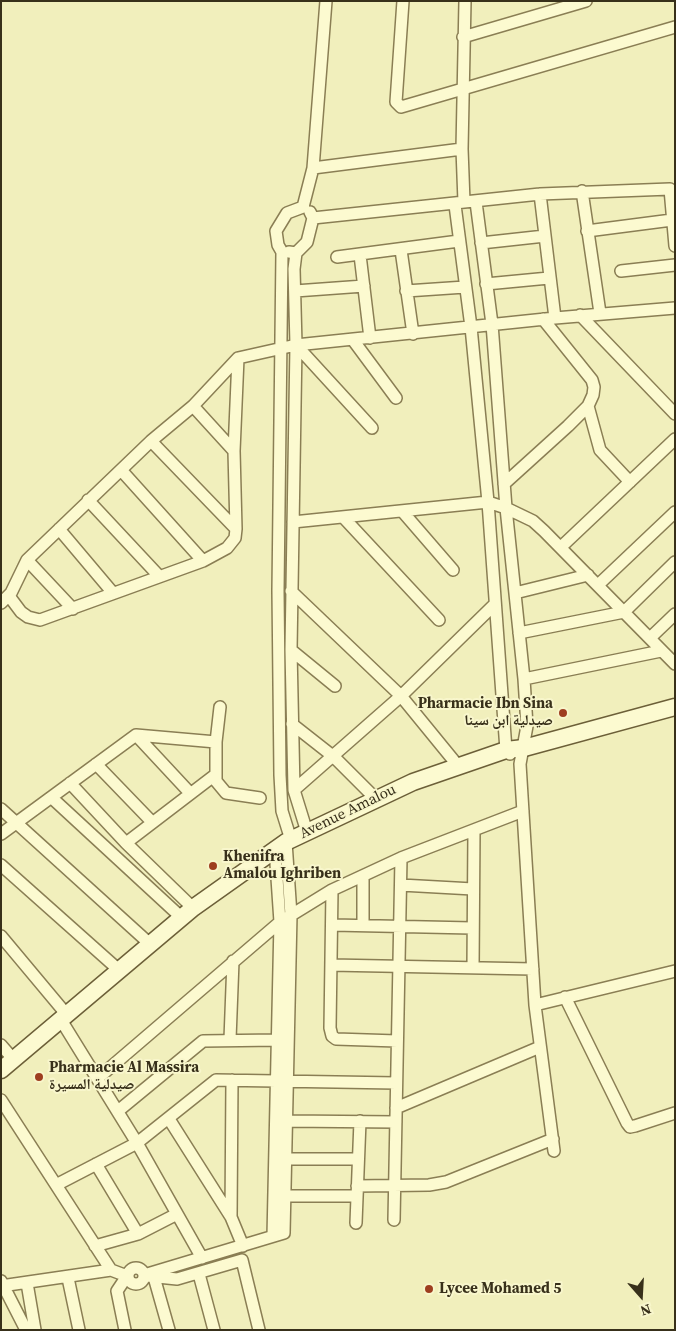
<!DOCTYPE html>
<html>
<head>
<meta charset="utf-8">
<style>
	body { margin:0 }
	#map { position:relative; width:676px; height:1331px; overflow:hidden; background:#f1efbc; font-family:"Source Serif 4",serif }
	canvas { display:block }
	.frame { position:absolute; inset:0; border:2px solid #38301a; pointer-events:none }
	.north { position:absolute; left:616px; top:1271px; width:50px; height:50px; -webkit-text-stroke:4px #f8f6cc; paint-order:stroke; rotate:161deg; font-size:14px; font-weight:700; line-height:20px; text-align:center; color:#38301a }
	.north::after { content:''; display:block; margin:auto; width:18px; height:22px; background:#38301a; clip-path:polygon(50% 0,100% 100%,50% 72%,0 100%) }
</style>
</head>
<body>
<div id="map">
<canvas width="676" height="1331"></canvas>
<div class="frame"></div>
<div class="north">N</div>
</div>
<script>
const ctx = document.querySelector('canvas').getContext('2d');
ctx.lineJoin = 'round';
const poly = rows => new Path2D(rows.map(r => 'M' + r).join(''));
function stroke(path, color, width, dash) { ctx.strokeStyle = color; ctx.lineWidth = width; ctx.lineCap = dash ? 'butt' : 'round'; ctx.setLineDash(dash || []); ctx.stroke(path); }
function label(font, color, halo, rows, align = 'center') {
  ctx.font = font + ' "Source Serif 4","Noto Naskh Arabic",serif'; ctx.lineWidth = 4; ctx.setLineDash([]); ctx.textBaseline = 'middle'; ctx.strokeStyle = halo; ctx.fillStyle = color; for (const [text, x, y, turn = 0] of rows) {
    ctx.save(); ctx.translate(x, y); ctx.rotate((+turn || 0) * Math.PI / 180); ctx.textAlign = isNaN(turn) ? turn : align; if (halo) ctx.strokeText(text, 0, 0); ctx.fillText(text, 0, 0); ctx.restore();
  }
}
const street = poly([
	[403,1,396,102,401,107,675,27],
	[463,37,586,1],
	[313,168,462,149],
	[582,191,600,313],
	[540,194,555,318],
	[464,202,462,149,465,1],
	[476,202,492,324,506,508,524,679,527,726,520,764,535,1005,554,1151],
	[455,205,471,327,488,502,506,750,510,754],
	[303,207,313,168,326,1],
	[313,218,540,194,670,189,675,246],
	[587,231,672,220],
	[481,243,545,236],
	[401,250,413,334],
	[289,252,296,253,307,242,313,218,310,212],
	[296,253,294,269,296,345,291,650,294,790,307,832],
	[360,255,370,338],
	[337,257,459,241],
	[621,271,675,265],
	[486,284,549,278],
	[295,291,364,286],
	[406,291,465,287],
	[580,315,675,414],
	[353,340,396,398],
	[296,345,372,428],
	[193,406,234,451],
	[588,406,600,450,630,482],
	[151,441,236,529],
	[121,470,203,561],
	[504,484,568,426,588,406,593,395,594,387,592,380,543,319],
	[88,500,159,576],
	[402,511,453,570],
	[343,517,439,620],
	[293,522,488,502,506,508,533,521,544,531,675,664],
	[59,529,113,593],
	[561,547,675,439],
	[27,560,73,609],
	[598,585,675,512],
	[291,591,401,696,459,767],
	[515,593,588,575],
	[9,596,21,612,28,617,40,620,203,561,227,548,235,538,236,529,234,451,238,358],
	[1,603,11,593,27,560,151,441,193,406,238,358,296,345,555,318,675,308],
	[519,633,624,612,675,562],
	[650,638,675,614],
	[291,650,335,686],
	[524,679,661,651],
	[220,707,216,742,216,781,226,793,260,798],
	[292,724,334,757,375,798],
	[136,735,190,793],
	[96,764,152,822],
	[70,783,126,843,193,908],
	[294,790,401,696,495,604],
	[52,798,182,918],
	[1,809,150,944],
	[1,834,136,735,216,742],
	[291,840,282,811,280,775,278,591,282,252,278,245,276,231,287,213,303,207],
	[126,843,215,775],
	[1,865,120,971],
	[363,876,363,925],
	[401,885,473,889],
	[332,890,330,1028,332,1036,336,1039,397,1041],
	[333,925,472,928],
	[1,936,67,1015],
	[331,965,533,969],
	[473,968,474,830],
	[565,997,627,1123,630,1127,635,1126,675,1113],
	[535,1005,675,971],
	[61,1020,137,1143,202,1258],
	[230,1039,233,961],
	[1,1045,14,1060],
	[98,1078,280,922,332,890,401,858,523,811],
	[1,1100,111,1270],
	[396,1108,540,1047],
	[118,1111,203,1041,277,1040],
	[169,1119,231,1217,243,1246],
	[286,1121,396,1122],
	[278,1159,358,1159],
	[96,1164,138,1234],
	[56,1185,137,1143,216,1080,396,1083],
	[357,1186,429,1185,446,1182,553,1139],
	[278,1196,357,1196],
	[231,1217,232,1080],
	[394,1220,401,858],
	[356,1223,360,1121],
	[273,1236,280,922,275,849],
	[95,1246,138,1234,177,1214],
	'128 1276a8 8 0 1 1 16 0a8 8 0 1 1-16 0Z',
	[199,1274,214,1330],
	[144,1275,284,1233,291,915,286,842],
	[148,1276,177,1279,242,1260,259,1330],
	[154,1277,169,1330],
	[68,1278,79,1330],
	[1,1281,26,1330],
	[27,1283,35,1330],
	[1,1286,111,1270,127,1276,117,1291,125,1330]
]);
const secondary = poly([
	[1,1070,193,908,286,842,413,782,506,750,524,748,675,707]
]);
stroke(street, '#8a7e54', 14);
stroke(secondary, '#6c5f38', 19);
stroke(street, '#fcfad0', 11);
stroke(secondary, '#fcfad0', 16);
for (const [x, y, r, color] of [
	[563,713,5,"#9e3e1f"],
	[213,866,5,"#9e3e1f"],
	[39,1077,5,"#9e3e1f"],
	[429,1289,5,"#9e3e1f"]
]) { const dot = new Path2D(); dot.arc(x, y, r, 0, 2 * Math.PI); ctx.fillStyle = color; ctx.fill(dot); stroke(dot, '#f8f6cc', 2); }
label('bold 15px', '#38301a', '#f8f6cc', [
	["Pharmacie Ibn Sina",553,704,"right"],
	["صيدلية ابن سينا",553,721,"right"],
	["Khenifra",223,857],
	["Amalou Ighriben",223,874],
	["Pharmacie Al Massira",49,1068],
	["صيدلية المسيرة",49,1085],
	["Lycee Mohamed 5",439,1289]
], 'left');
label('15px', '#38301a', '#f8f6cc', [
	["Avenue Amalou",348,812,-26]
]);
</script>
</body>
</html>
